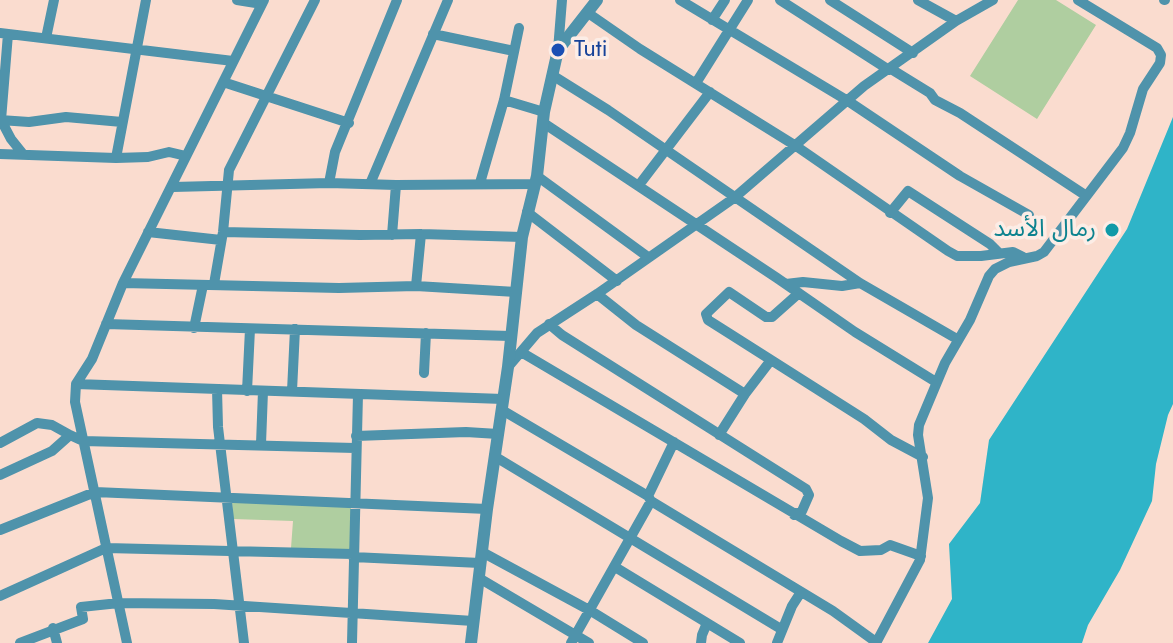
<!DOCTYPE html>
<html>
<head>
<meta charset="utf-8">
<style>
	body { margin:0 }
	canvas { display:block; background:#fadccf }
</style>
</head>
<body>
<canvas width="1173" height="643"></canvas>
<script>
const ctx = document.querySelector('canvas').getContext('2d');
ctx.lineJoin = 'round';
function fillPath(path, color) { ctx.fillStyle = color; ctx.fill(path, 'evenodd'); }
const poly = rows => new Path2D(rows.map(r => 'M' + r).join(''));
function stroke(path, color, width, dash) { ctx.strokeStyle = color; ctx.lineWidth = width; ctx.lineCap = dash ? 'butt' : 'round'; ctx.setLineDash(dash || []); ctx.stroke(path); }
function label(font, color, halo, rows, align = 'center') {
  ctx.font = font + ' Jost,"Noto Sans Arabic",sans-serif'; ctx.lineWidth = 7; ctx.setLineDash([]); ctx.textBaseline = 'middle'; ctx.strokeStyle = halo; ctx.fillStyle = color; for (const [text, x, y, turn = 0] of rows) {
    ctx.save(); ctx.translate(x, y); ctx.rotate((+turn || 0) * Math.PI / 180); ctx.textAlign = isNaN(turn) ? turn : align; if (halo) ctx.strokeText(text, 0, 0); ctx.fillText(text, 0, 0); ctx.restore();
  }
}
fillPath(poly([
	[1018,0,1056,0,1096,25,1037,119,970,76],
	[232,501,351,504,351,551,291,548,293,521,233,519]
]), '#afcea0');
fillPath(poly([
	[1173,117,1173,404,1168,415,1156,464,1152,501,1120,570,1088,625,1082,643,928,643,952,599,949,544,980,503,989,440,1127,229]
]), '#2fb4c8');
stroke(poly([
	[237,0,262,4],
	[680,0,848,101,960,176,1029,215],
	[780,0,889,70],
	[830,0,913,53],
	[918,0,956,21],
	[1164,0,1165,0],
	[588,13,640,49,796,146,948,251,957,256,981,256,1013,252,1023,257],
	[712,20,725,0],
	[0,33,233,61],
	[8,34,1,120,11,139,23,154],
	[433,34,514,51],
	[46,38,54,0],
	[558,50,562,0],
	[891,69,930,93,935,100,960,113,1085,195],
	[552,75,608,110,860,283,957,339],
	[223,82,349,123],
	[696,83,748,0],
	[504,100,544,112],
	[0,120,29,122,66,117,122,122],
	[542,122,777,278,855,332,936,382],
	[0,154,116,158,148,157,169,152,186,156],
	[116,158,146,0],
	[537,176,648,257],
	[329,183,335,152,397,0],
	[480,183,504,100,519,28],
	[370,184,448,0],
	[639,185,710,92],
	[173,187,329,183,396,185,534,184],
	[527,212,617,281],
	[890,213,908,191,990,244,999,253],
	[148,232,221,240],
	[223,232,360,235,421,234,522,237],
	[392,235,396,185],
	[123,283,339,288,416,286,516,292],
	[214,284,223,232,229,170,315,0],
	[786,284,803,282,842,286,860,283],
	[416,286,421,234],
	[799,293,772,317,766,317,729,292,706,314,708,320,727,332,864,419,891,440,923,457],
	[597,294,636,325,745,394],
	[106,324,510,336],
	[549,324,562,335,806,489,809,495,802,511,794,515],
	[194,328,203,285],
	[521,352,841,541,860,551,881,550,890,545,921,556],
	[508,367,537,333,597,294,734,198,864,86,956,21,993,0],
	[424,373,426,333],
	[76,384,503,399],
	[217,389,218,427,244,643],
	[247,391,250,329],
	[292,391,295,329],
	[502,410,648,496,651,501,833,611,876,642],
	[719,435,745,394,771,360],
	[356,436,466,432,498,434],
	[0,443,37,423,52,425,70,435],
	[261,444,263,391],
	[494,456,781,629],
	[0,475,52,451,70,435,83,441,355,448],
	[648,496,674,442],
	[0,530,95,492,487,509],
	[482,552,591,611,643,643],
	[353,557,480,563],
	[615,567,740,643],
	[479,578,589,643],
	[0,596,106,548,353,554],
	[53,628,57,643],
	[20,643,83,619,81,607,119,603,214,604,473,621],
	[127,643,75,402,76,384,92,359,123,283,264,0],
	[352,643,358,394],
	[571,643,651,501],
	[701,643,702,635,707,623],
	[777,643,792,606,801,592],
	[876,643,920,560,928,498,918,435,919,425,945,363,970,320,989,276,995,269,1009,262,1037,256,1044,252,1123,148,1130,133,1143,89,1160,63,1161,55,1157,48,1078,0]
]), '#4f93ab', 10);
stroke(poly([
	[471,643,487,509,508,367,522,237,537,176,544,112,558,50,597,0]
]), '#4f93ab', 12);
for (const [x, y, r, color] of [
	[558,50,8,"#1a4fb4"],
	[1112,230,8,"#0f9aa8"]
]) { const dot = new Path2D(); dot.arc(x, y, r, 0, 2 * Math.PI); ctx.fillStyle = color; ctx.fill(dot); stroke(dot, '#fcede6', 3); }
label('24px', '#164399', '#fcede6', [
	["Tuti",574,50]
], 'left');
label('24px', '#0d838f', '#fcede6', [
	["رمال الأسد",1096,230]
], 'right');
</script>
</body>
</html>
